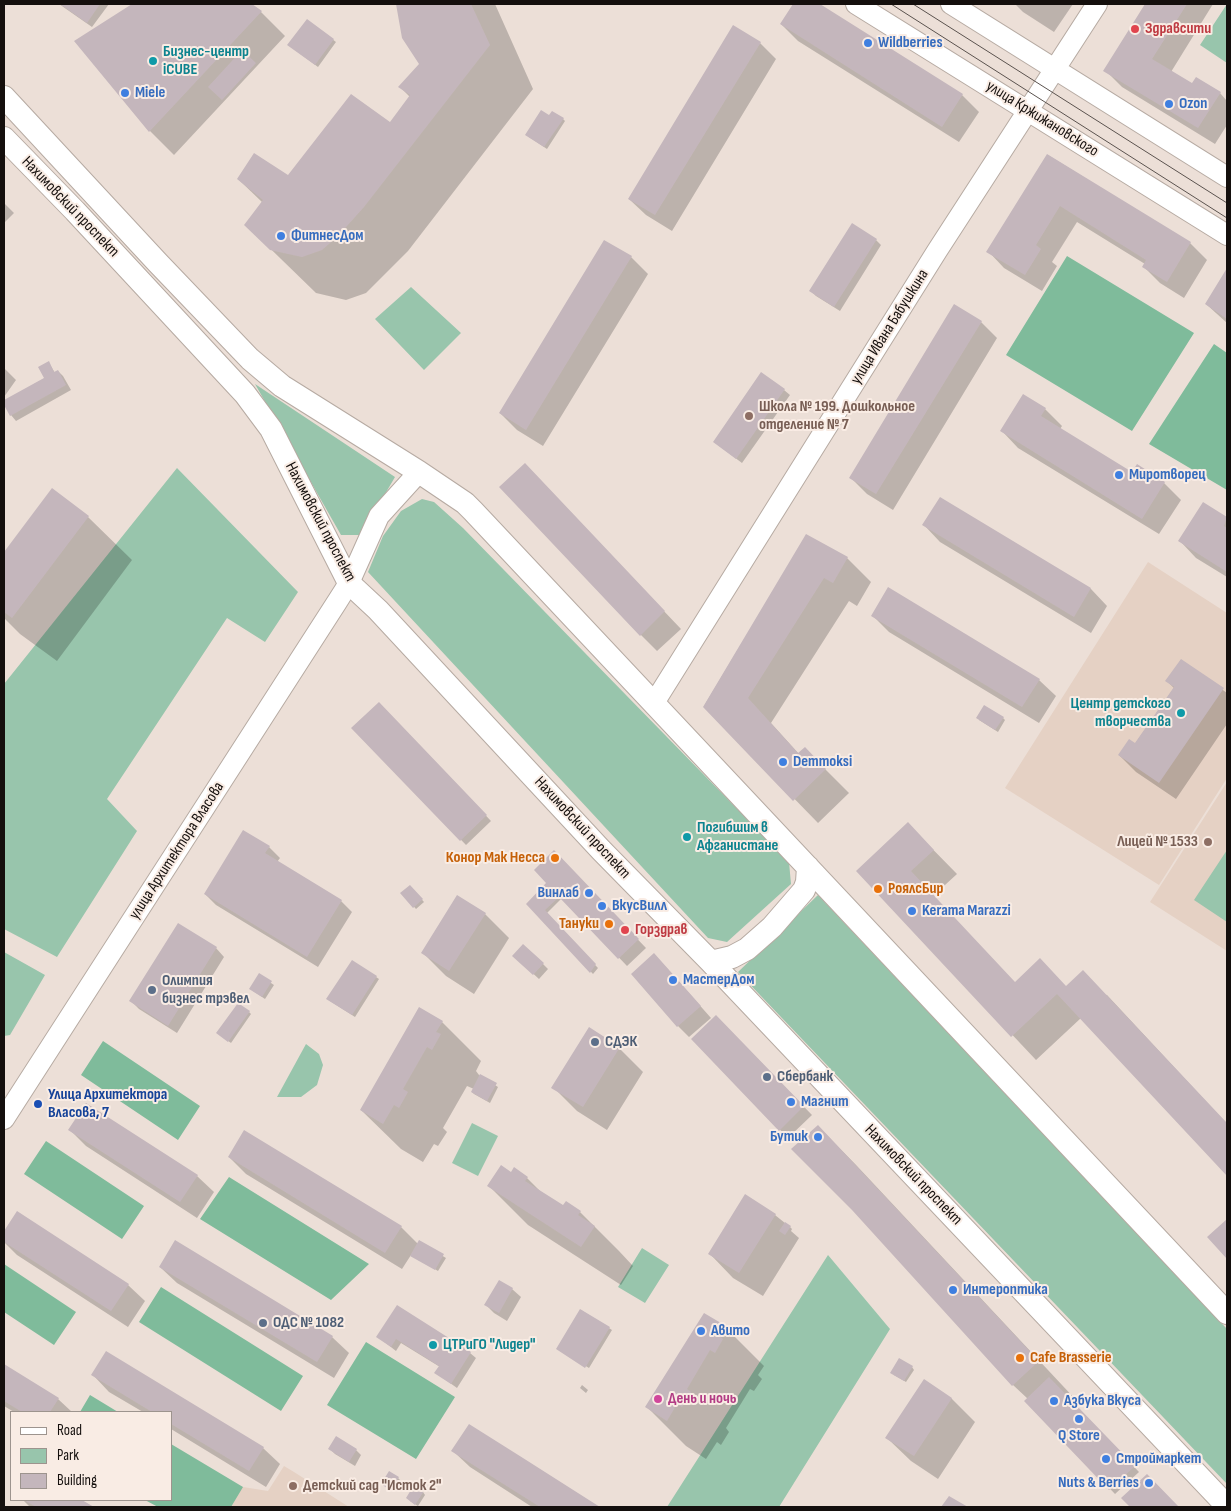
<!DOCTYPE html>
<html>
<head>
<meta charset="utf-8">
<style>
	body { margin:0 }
	#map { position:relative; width:1231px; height:1511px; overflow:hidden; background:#ecdfd7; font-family:"Sofia Sans Condensed",sans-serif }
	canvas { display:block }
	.frame { position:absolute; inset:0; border:5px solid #140f0d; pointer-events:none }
	.legend { position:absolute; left:10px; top:1411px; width:162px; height:90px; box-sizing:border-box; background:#f9ece4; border:1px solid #9d948e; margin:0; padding:6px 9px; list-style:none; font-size:15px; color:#140f0d }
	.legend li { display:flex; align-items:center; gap:10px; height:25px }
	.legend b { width:25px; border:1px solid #9d948e }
</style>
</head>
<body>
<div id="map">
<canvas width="1231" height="1511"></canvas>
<div class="frame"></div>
<ul class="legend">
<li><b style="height:6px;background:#fff"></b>Road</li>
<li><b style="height:14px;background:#98c5ac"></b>Park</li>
<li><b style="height:14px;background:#c4b6bc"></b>Building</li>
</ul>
</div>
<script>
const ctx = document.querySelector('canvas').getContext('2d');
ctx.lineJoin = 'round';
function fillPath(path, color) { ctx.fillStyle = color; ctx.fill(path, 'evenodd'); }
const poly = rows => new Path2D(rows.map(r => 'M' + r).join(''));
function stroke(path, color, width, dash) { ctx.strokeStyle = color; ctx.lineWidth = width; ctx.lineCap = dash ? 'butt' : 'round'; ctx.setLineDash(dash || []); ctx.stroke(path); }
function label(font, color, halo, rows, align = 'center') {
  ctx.font = font + ' "Sofia Sans Condensed",sans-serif'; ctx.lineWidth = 4; ctx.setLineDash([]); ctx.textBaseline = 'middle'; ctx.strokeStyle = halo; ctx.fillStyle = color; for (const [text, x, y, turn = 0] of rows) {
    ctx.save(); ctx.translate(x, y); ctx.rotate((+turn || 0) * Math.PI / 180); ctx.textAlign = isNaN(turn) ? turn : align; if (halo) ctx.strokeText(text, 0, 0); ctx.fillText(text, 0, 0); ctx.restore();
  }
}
fillPath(poly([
	[1148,562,1227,613,1227,778,1159,885,1005,788],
	[1227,782,1227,951,1150,902],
	[284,1466,294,1472,349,1507,220,1507,235,1484,243,1487,268,1491]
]), '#e5d1c4');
fillPath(poly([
	[1227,4,1227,63,1200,45],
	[411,287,461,333,424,370,375,319],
	[255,384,395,477,361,535,341,535],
	[177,468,298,592,265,642,227,618,107,799,137,831,57,957,4,929,4,684],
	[422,499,434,502,463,528,789,862,791,884,727,942,708,938,368,572,383,536,401,511],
	[1227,850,1227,922,1194,900],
	[818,895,1227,1329,1227,1484,738,972],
	[4,952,45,975,10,1035,4,1036],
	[306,1044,319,1054,323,1065,317,1085,301,1097,277,1097],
	[472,1123,498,1136,478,1176,452,1163],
	[642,1248,669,1265,645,1303,618,1287],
	[828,1255,890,1329,779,1507,667,1507]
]), '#98c5ac');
fillPath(poly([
	[1067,256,1194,333,1132,431,1006,355],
	[1214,344,1227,353,1227,490,1149,444],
	[103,1041,200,1106,178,1140,81,1075],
	[46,1141,144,1206,122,1239,24,1174],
	[229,1177,369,1264,331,1300,200,1219],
	[4,1264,76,1312,54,1345,4,1312],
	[161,1287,303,1376,281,1411,139,1322],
	[366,1342,455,1397,416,1459,327,1405],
	[90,1395,118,1412,80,1412],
	[171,1444,243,1487,231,1507,158,1507,145,1500,171,1500]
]), '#7fbb9b');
fillPath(poly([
	[59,4,109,4,92,27],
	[135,4,250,4,261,12,285,36,174,155,150,131,76,41],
	[397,4,495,4,533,89,408,251,366,293,346,300,316,293,246,225,262,202,238,179,288,177,391,123,410,97,400,87,421,64],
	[794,4,817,4,962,95,979,112,959,142,798,41,781,24],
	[1015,4,1073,4,1054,32,1023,12],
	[1146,4,1213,4,1171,72,1192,85,1220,93,1227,101,1227,125,1215,144,1122,87,1105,70],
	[307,20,336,42,318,67,291,47],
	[760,43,776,59,672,231,646,215,629,199],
	[550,117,563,119,565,121,547,149,529,137],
	[1048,155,1190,243,1207,260,1184,298,1160,283,1144,267,1145,264,1077,222,1052,262,1057,266,1042,291,1004,268,988,251],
	[4,203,14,213,4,223],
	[876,240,881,245,840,311,816,296,811,291],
	[631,257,648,274,543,446,517,430,500,413],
	[1227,271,1227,323,1206,304],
	[981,322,997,338,893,510,867,494,850,477],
	[49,363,55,373,58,371,63,376,71,390,16,421,11,415,4,401,45,378],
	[4,368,16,380,4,397],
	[784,390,790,395,742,463,714,442],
	[1023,396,1045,409,1062,426,1060,429,1132,474,1164,483,1181,500,1159,534,1018,448,1002,431],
	[541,482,681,629,657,651,641,635],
	[52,489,88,517,132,560,57,661,20,634,4,618,4,554],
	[940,498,1091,589,1107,606,1091,633,940,542,924,525],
	[1203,504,1227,518,1227,577,1196,558,1180,541],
	[806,536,847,558,871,582,857,606,849,601,771,723,799,754,805,749,849,793,818,823,704,706],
	[872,615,1039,680,1056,696,1039,723,889,632],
	[1181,660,1227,693,1227,724,1176,799,1136,772,1119,755,1135,744,1174,688,1167,681],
	[379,703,491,821,466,845,353,728],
	[1003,718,1005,720,998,732,979,720],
	[908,824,957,874,933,896,1015,983,1067,987,1107,995,1227,1124,1227,1174,1081,1018,1036,1060,858,871],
	[269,847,280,858,277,862,341,901,352,912,318,967,216,905,205,894],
	[554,852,646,948,627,966,562,898,546,914,598,968,593,974,528,904,550,889],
	[410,886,424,902,416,909,402,893],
	[485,914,509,938,474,994,446,976,423,953],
	[216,948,224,957,177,1033,139,1009,131,1001],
	[514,956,543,964,548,969,539,979],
	[665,966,711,1018,689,1037,678,1026],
	[259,975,274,985,265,999,253,991],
	[376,977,379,979,355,1017,330,1001],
	[249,1012,251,1014,231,1043,220,1035],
	[716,1016,812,1115,788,1138,692,1039],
	[442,1022,481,1061,476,1071,479,1075,498,1087,490,1103,474,1094,472,1092,474,1089,467,1086,443,1128,447,1132,438,1146,434,1144,423,1162,401,1149,361,1110],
	[619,1048,643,1072,607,1130,577,1111,553,1087],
	[818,1126,857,1166,1077,1401,1074,1404,1139,1472,1115,1494,1026,1401,1028,1399,1013,1385],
	[70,1130,197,1176,214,1192,197,1218,86,1146],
	[229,1157,401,1227,418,1244,419,1242,446,1258,438,1271,411,1255,402,1269,246,1174],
	[512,1173,527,1178,543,1194,564,1207,580,1212,619,1251,633,1266,621,1285,528,1225,489,1186],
	[17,1213,128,1285,145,1301,128,1327,17,1255,4,1242,4,1233],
	[775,1215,790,1227,792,1229,791,1231,799,1238,763,1296,733,1278,710,1254],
	[160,1267,332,1337,349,1353,334,1378,177,1283],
	[499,1281,512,1289,521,1297,507,1321,494,1313,486,1305],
	[397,1307,470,1353,476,1358,457,1388,436,1373,440,1367,401,1343,396,1351,378,1337],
	[581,1310,612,1330,589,1368,558,1349],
	[725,1327,764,1366,758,1375,762,1379,754,1391,750,1389,726,1428,729,1432,721,1445,717,1442,706,1459,686,1446,647,1407],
	[4,1365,58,1399,72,1412,14,1412,4,1406],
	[912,1367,914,1370,906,1382,894,1375],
	[93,1375,263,1448,280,1464,266,1487,171,1429,171,1412,143,1412,109,1392],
	[582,1385,588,1390,586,1393,580,1388],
	[951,1398,975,1422,938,1479,911,1461,887,1438],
	[469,1426,598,1507,532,1507,470,1467,453,1451],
	[330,1449,356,1450,361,1455,355,1466,335,1454],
	[398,1478,400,1480,393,1491,385,1486],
	[423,1492,425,1495,418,1506,410,1501],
	[23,1500,80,1500,92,1507,30,1507]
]), '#0003');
fillPath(poly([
	[60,4,100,4,87,23],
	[132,4,252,4,262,11,149,132,74,41],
	[396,4,471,4,490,45,364,207,338,236,322,250,302,257,270,250,244,225,263,200,237,179,254,153,288,175,351,94,390,122,410,95,398,87,419,64,402,38],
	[793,4,820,4,963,94,942,127,780,24],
	[1145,4,1187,4,1152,59,1192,83,1196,77,1221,92,1198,128,1103,71],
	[307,19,334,39,315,65,287,45],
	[733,25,761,42,655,215,628,199],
	[242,50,256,63,222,100,208,87],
	[541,110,549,115,552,111,564,118,544,147,525,135],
	[1047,154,1191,242,1167,282,1142,267,1146,260,1060,206,1036,245,1041,249,1025,275,986,252],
	[852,223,877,239,834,307,809,291],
	[604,240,632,256,526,430,499,413],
	[1227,268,1227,319,1205,304],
	[954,304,982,321,876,494,849,478],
	[49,361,54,372,58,370,66,385,10,416,4,405,4,400,44,378,38,367],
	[761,372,785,389,736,459,713,442],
	[1023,394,1046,408,1041,416,1132,472,1137,464,1165,482,1142,519,1000,431],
	[525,463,665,611,640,636,499,487],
	[52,488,89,516,12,618,4,612,4,552],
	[940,497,1091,588,1074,617,922,525],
	[1203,502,1227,517,1224,526,1227,528,1227,572,1178,541],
	[806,534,848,557,833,583,824,578,748,698,798,753,805,747,826,769,793,801,703,707],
	[888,587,1040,679,1022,707,871,616],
	[1181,659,1224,688,1159,783,1118,755,1129,739,1135,743,1174,687,1165,681],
	[379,702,487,815,460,841,351,728],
	[984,705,1004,717,995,730,976,718],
	[908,822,934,850,911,871,1015,982,1040,958,1066,986,1083,970,1227,1123,1227,1176,1057,994,1011,1037,856,871],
	[243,830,270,846,265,853,342,900,307,957,204,894],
	[554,850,639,939,618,959,559,897,545,910,596,964,590,973,526,904,546,883,534,870],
	[410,885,423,899,413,908,400,893],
	[457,895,486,913,449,971,421,953],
	[178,923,217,947,168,1026,129,1001],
	[523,944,544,963,533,975,512,956],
	[654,953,701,1006,677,1027,631,974],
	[352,960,377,976,352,1015,326,999],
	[259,973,272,981,262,997,249,989],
	[238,1003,250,1011,228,1042,216,1033],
	[419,1007,443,1021,436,1032,441,1034,432,1050,427,1047,403,1089,408,1092,399,1108,394,1105,383,1124,360,1110],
	[716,1015,804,1106,779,1131,691,1039],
	[589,1027,620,1047,583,1107,551,1088],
	[480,1074,497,1083,487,1101,471,1092],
	[86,1103,198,1175,180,1202,68,1130],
	[818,1125,1039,1361,1012,1386,852,1210,791,1149],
	[244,1130,402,1226,385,1253,228,1157],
	[501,1165,511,1172,514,1167,528,1177,525,1181,563,1205,566,1201,581,1211,578,1215,595,1226,581,1247,487,1186],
	[745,1194,776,1214,739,1273,708,1254],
	[17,1211,129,1284,111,1311,4,1242,4,1231],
	[1227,1219,1227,1259,1207,1237],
	[785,1222,791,1226,785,1235,779,1231],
	[175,1240,333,1336,317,1362,159,1267],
	[419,1240,444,1254,435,1270,410,1256],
	[499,1280,513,1288,499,1313,484,1305],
	[397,1305,471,1352,451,1384,434,1373,439,1366,396,1339,391,1347,376,1337],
	[580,1309,610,1327,585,1368,556,1349],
	[704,1313,726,1326,719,1336,723,1339,715,1353,710,1350,687,1389,691,1392,682,1407,677,1404,667,1421,645,1407],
	[106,1351,264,1447,249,1471,171,1424,171,1412,152,1412,91,1375],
	[899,1358,913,1366,904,1381,890,1373],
	[4,1364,59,1398,50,1412,22,1412,4,1401],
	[1049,1377,1135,1466,1109,1490,1024,1401],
	[924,1379,952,1398,914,1456,885,1438],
	[469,1424,523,1458,600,1507,540,1507,451,1451],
	[336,1436,357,1449,349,1462,328,1449],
	[389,1471,399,1477,390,1490,381,1484],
	[1147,1474,1179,1507,1130,1507,1121,1498],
	[414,1485,424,1491,415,1505,406,1498],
	[949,1496,968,1507,941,1507],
	[24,1500,82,1500,94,1507,36,1507]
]), '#c4b6bc');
const tertiary = poly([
	[856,4,1227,235],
	[951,4,1227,177],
	[654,703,937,251,1097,4],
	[4,1119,337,602,349,583,379,516,419,472]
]);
const secondary = poly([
	[4,97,158,263,250,359,282,386,419,472,465,503,473,511,1227,1313],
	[4,138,75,211,245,394,271,429,349,583,378,610,601,850,711,962,1227,1506],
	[711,962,732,957,747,949,772,927,804,890,807,882,808,867]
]);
stroke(tertiary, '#b6aaa2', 22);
stroke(secondary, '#b6aaa2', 24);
stroke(tertiary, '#fff', 20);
stroke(secondary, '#fff', 22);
stroke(poly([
	[891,4,1227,218],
	[913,4,1227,203]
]), '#5a524e', 1);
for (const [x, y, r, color] of [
	[1135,29,5,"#e0444e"],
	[868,43,5,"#3f7fe0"],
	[153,61,5,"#0f9aa8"],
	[125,93,5,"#3f7fe0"],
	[1169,104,5,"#3f7fe0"],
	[281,236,5,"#3f7fe0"],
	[749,416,5,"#8d6e63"],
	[1119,475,5,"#3f7fe0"],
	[1181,713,5,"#0f9aa8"],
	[783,762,5,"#3f7fe0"],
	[687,837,5,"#0f9aa8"],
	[1208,842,5,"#8d6e63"],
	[555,858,5,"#e8710a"],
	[878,889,5,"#e8710a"],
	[589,893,5,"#3f7fe0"],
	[602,906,5,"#3f7fe0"],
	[912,911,5,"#3f7fe0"],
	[609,924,5,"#e8710a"],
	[625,930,5,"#e0444e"],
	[673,980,5,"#3f7fe0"],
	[152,990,5,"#5c6f8a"],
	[595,1042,5,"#5c6f8a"],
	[767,1077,5,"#5c6f8a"],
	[791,1102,5,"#3f7fe0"],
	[38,1104,5,"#1a4fb4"],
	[818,1137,5,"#3f7fe0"],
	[953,1290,5,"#3f7fe0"],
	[263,1323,5,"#5c6f8a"],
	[701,1331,5,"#3f7fe0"],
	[433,1345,5,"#0f9aa8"],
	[1020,1358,5,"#e8710a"],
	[658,1399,5,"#d1479c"],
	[1054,1401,5,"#3f7fe0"],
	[1079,1419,5,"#3f7fe0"],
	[1106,1459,5,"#3f7fe0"],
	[1149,1483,5,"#3f7fe0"],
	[293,1486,5,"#8d6e63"]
]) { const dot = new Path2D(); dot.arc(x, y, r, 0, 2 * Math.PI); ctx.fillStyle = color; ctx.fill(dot); stroke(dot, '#f9ece4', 2); }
label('bold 16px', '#be3a42', '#f9ece4', [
	["Здравсити",1145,29],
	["Горздрав",635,930]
], 'left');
label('bold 16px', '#366cbe', '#f9ece4', [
	["Wildberries",878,43],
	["Miele",135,93],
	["Ozon",1179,104],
	["ФитнесДом",291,236],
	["Миротворец",1129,475],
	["Demmoksi",793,762],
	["Винлаб",579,893,"right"],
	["ВкусВилл",612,906],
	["Kerama Marazzi",922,911],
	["МастерДом",683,980],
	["Магнит",801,1102],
	["Бутик",808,1137,"right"],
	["Интероптика",963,1290],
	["Авито",711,1331],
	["Азбука Вкуса",1064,1401],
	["Q Store",1079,1436,"center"],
	["Строймаркет",1116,1459],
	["Nuts & Berries",1139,1483,"right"]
], 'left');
label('bold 16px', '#0d838f', '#f9ece4', [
	["Бизнес-центр",163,52],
	["iCUBE",163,70],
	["Центр детского",1171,704,"right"],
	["творчества",1171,722,"right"],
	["Погибшим в",697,828],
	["Афганистане",697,846],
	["ЦТРиГО \"Лидер\"",443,1345]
], 'left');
label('16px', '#140f0d', '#f9ece4', [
	["улица Кржижановского",1042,119,32],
	["Нахимовский проспект",70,207,46],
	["улица Ивана Бабушкина",890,327,-58],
	["Нахимовский проспект",320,522,62],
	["Нахимовский проспект",582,828,47],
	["улица Архитектора Власова",177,851,-57],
	["Нахимовский проспект",913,1175,46]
]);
label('bold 16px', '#785e54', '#f9ece4', [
	["Школа № 199. Дошкольное",759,407],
	["отделение № 7",759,425],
	["Лицей № 1533",1198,842,"right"],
	["Детский сад \"Исток 2\"",303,1486]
], 'left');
label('bold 16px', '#c56008', '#f9ece4', [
	["Конор Мак Несса",545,858],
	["РоялсБир",888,889,"left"],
	["Тануки",599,924],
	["Cafe Brasserie",1030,1358,"left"]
], 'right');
label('bold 16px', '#4e5e75', '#f9ece4', [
	["Олимпия",162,981],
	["бизнес трэвел",162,999],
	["СДЭК",605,1042],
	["Сбербанк",777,1077],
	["ОДС № 1082",273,1323]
], 'left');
label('bold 16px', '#164399', '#f9ece4', [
	["Улица Архитектора",48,1095],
	["Власова, 7",48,1113]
], 'left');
label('bold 16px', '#b23c85', '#f9ece4', [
	["День и ночь",668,1399]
], 'left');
</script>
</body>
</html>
